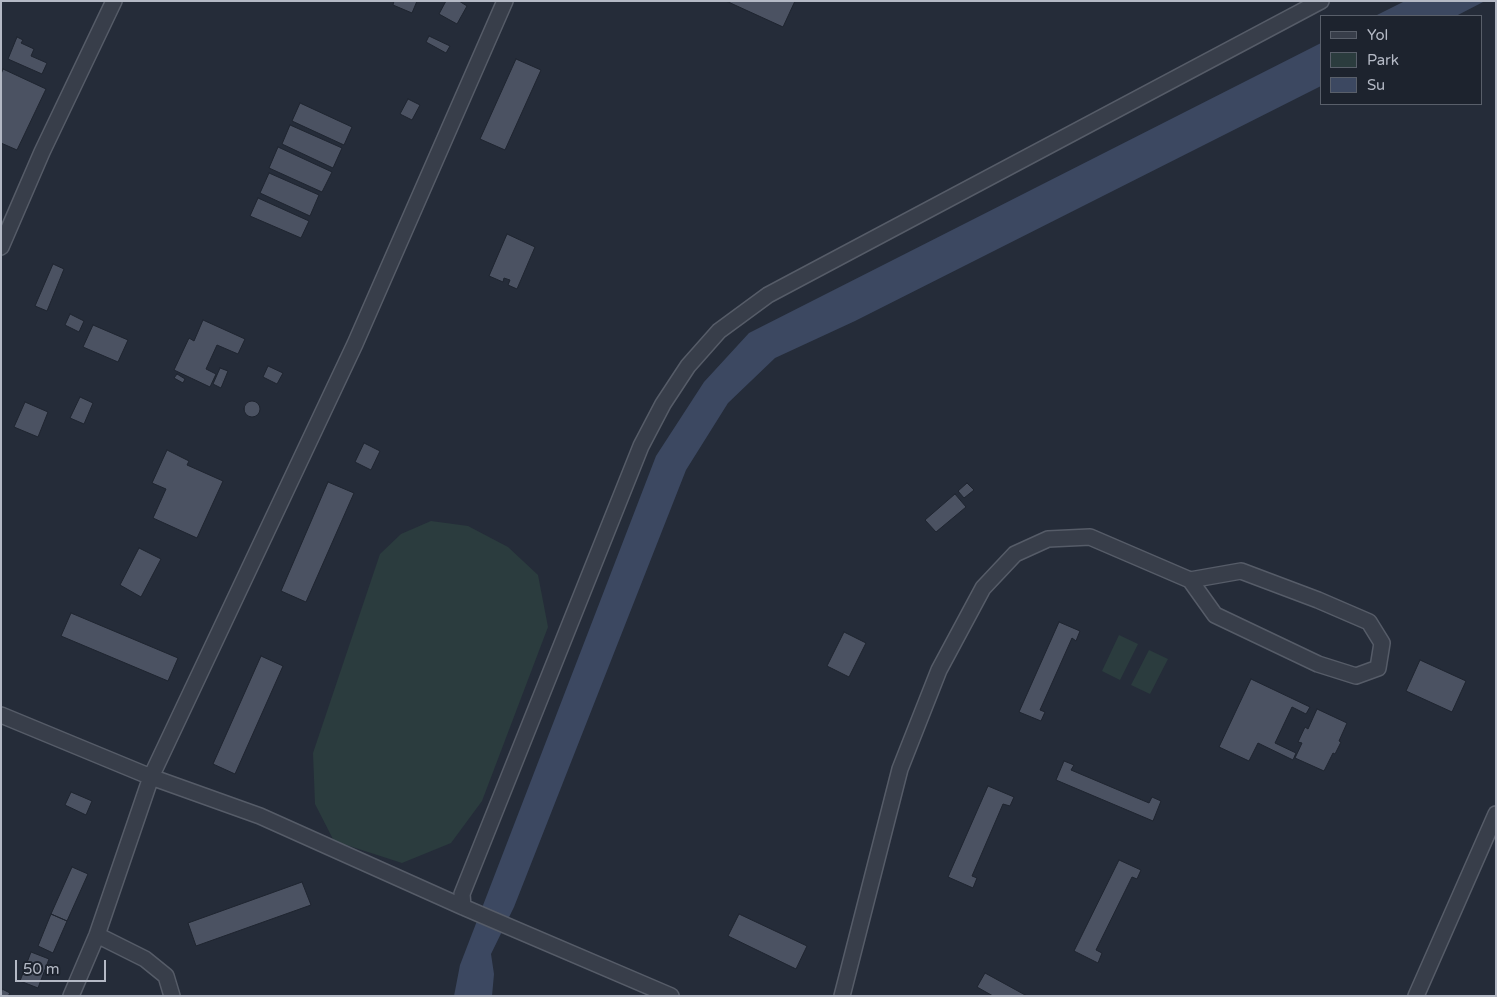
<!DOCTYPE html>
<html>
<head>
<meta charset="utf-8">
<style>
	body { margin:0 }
	#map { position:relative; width:1497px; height:997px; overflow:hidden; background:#252c39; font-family:"Varela Round",sans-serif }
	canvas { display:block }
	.frame { position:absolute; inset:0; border:2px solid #b4b9c5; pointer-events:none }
	.legend { position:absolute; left:1320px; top:15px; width:162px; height:90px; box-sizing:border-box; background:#1d232e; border:1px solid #595f6a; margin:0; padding:6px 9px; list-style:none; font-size:15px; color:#b4b9c5 }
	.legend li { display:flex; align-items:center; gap:10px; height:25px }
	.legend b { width:25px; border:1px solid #595f6a }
	.scale { position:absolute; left:15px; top:960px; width:91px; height:22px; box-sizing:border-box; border:2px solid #b4b9c5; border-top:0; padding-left:6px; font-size:15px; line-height:18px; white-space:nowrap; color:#b4b9c5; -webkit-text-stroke:4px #1d232e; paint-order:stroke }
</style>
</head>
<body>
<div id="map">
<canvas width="1497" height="997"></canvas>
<div class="frame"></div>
<ul class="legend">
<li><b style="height:6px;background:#383e4a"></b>Yol</li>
<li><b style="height:14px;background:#2b3c3e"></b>Park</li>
<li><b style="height:14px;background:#3c4861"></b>Su</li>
</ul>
<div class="scale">50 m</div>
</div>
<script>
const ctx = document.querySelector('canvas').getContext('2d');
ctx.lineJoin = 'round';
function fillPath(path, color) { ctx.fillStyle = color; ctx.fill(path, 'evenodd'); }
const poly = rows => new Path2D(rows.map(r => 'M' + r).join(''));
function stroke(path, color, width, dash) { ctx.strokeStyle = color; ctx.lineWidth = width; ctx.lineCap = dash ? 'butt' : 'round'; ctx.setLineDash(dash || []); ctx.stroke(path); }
fillPath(poly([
	[431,521,468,526,508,547,538,575,548,627,482,801,451,843,402,863,334,841,315,804,313,753,380,554,401,534],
	[1119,635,1138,644,1120,680,1102,671],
	[1149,650,1168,659,1150,694,1131,685]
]), '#2b3c3e');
fillPath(poly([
	[1405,1,1485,1,1456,16,1375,16],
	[1321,43,1321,86,855,321,775,358,728,403,686,470,514,907,491,954,494,974,492,996,454,996,460,965,656,456,704,382,749,333]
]), '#3c4861');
const building = poly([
	[394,1,417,1,412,13,393,5,394,1],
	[446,1,459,1,467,6,457,24,439,14,446,1],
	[726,1,795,1,783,27,726,1],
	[429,36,450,46,446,53,426,42,429,36],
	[17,37,23,40,21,43,34,49,31,56,47,63,42,74,8,59,17,37],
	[516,59,541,70,505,150,480,139,516,59],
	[3,69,46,89,17,150,1,143,1,74,3,69],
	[408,99,420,105,412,120,400,114,408,99],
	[300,103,352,127,344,145,292,121,300,103],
	[290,125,342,148,333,168,282,144,290,125],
	[278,147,332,172,322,192,269,168,278,147],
	[269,173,319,195,310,216,260,193,269,173],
	[258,198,309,221,301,238,250,216,258,198],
	[507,234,535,247,517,289,508,285,510,280,504,278,503,282,489,276,507,234],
	[53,264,64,269,47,311,35,306,53,264],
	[70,314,84,321,79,332,65,325,70,314],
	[203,320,245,339,238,354,217,345,206,369,216,374,210,387,174,370,189,338,194,341,203,320],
	[93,325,128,340,118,362,83,347,93,325],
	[268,366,283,373,277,384,263,377,268,366],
	[220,368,228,371,221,388,213,384,220,368],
	[177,374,185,379,183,383,174,378,177,374],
	[80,397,93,403,84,424,70,418,80,397],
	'244 409a8 8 0 1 1 16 0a8 8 0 1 1-16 0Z',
	[25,402,48,412,38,437,14,427,25,402],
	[364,443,380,451,371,470,355,462,364,443],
	[167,450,189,461,187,465,223,481,197,538,153,518,166,489,152,483,167,450],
	[328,482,354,493,306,602,281,591,328,482],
	[967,483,974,490,964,498,958,491,967,483],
	[955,494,966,507,936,532,925,520,955,494],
	[139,548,161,559,141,597,120,585,139,548],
	[71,613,178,658,168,681,61,636,71,613],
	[1059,622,1080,631,1076,641,1072,638,1040,710,1045,712,1041,721,1019,712,1059,622],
	[844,632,866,643,849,677,827,666,844,632],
	[261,656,283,666,235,774,213,764,261,656],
	[1420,660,1466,681,1452,712,1406,691,1420,660],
	[1251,679,1310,707,1306,714,1292,707,1275,743,1296,753,1293,760,1258,743,1249,761,1219,747,1251,679],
	[1317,709,1347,723,1339,741,1341,742,1335,754,1333,753,1324,771,1295,758,1302,743,1298,742,1305,727,1308,729,1317,709],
	[1064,761,1074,765,1071,770,1149,803,1152,797,1161,801,1153,821,1056,780,1064,761],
	[988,786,1014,797,1010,806,1003,804,972,876,977,878,973,888,948,877,988,786],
	[71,792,92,801,86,815,65,805,71,792],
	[1119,860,1141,870,1137,879,1132,877,1096,950,1102,953,1098,963,1074,951,1119,860],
	[72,867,88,874,67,921,51,914,72,867],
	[302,882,311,905,196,946,188,923,302,882],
	[51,914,67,921,53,953,38,946,51,914],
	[739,914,807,946,796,969,728,936,739,914],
	[31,952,49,959,38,988,20,981,31,952],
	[985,973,1027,996,993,996,977,987,985,973],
	[2,989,10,993,8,996,1,996,2,989]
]);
fillPath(building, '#4b5262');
stroke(building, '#1f2530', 1);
const minor = poly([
	[1,247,42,152,114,1],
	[1,715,151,777,260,816,463,907,671,996],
	[463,907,462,894,641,446,663,404,688,366,719,331,768,295,1321,1],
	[97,935,145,959,166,976,172,996],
	[71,996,97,935,151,777,355,344,505,1],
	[842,996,900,769,939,670,983,588,1015,554,1048,539,1090,537,1190,580,1215,615,1318,664,1356,676,1378,668,1382,643,1369,622,1318,600,1241,571,1190,580],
	[1416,996,1496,814]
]);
stroke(minor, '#565c68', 18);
stroke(minor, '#383e4a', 15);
</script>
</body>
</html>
